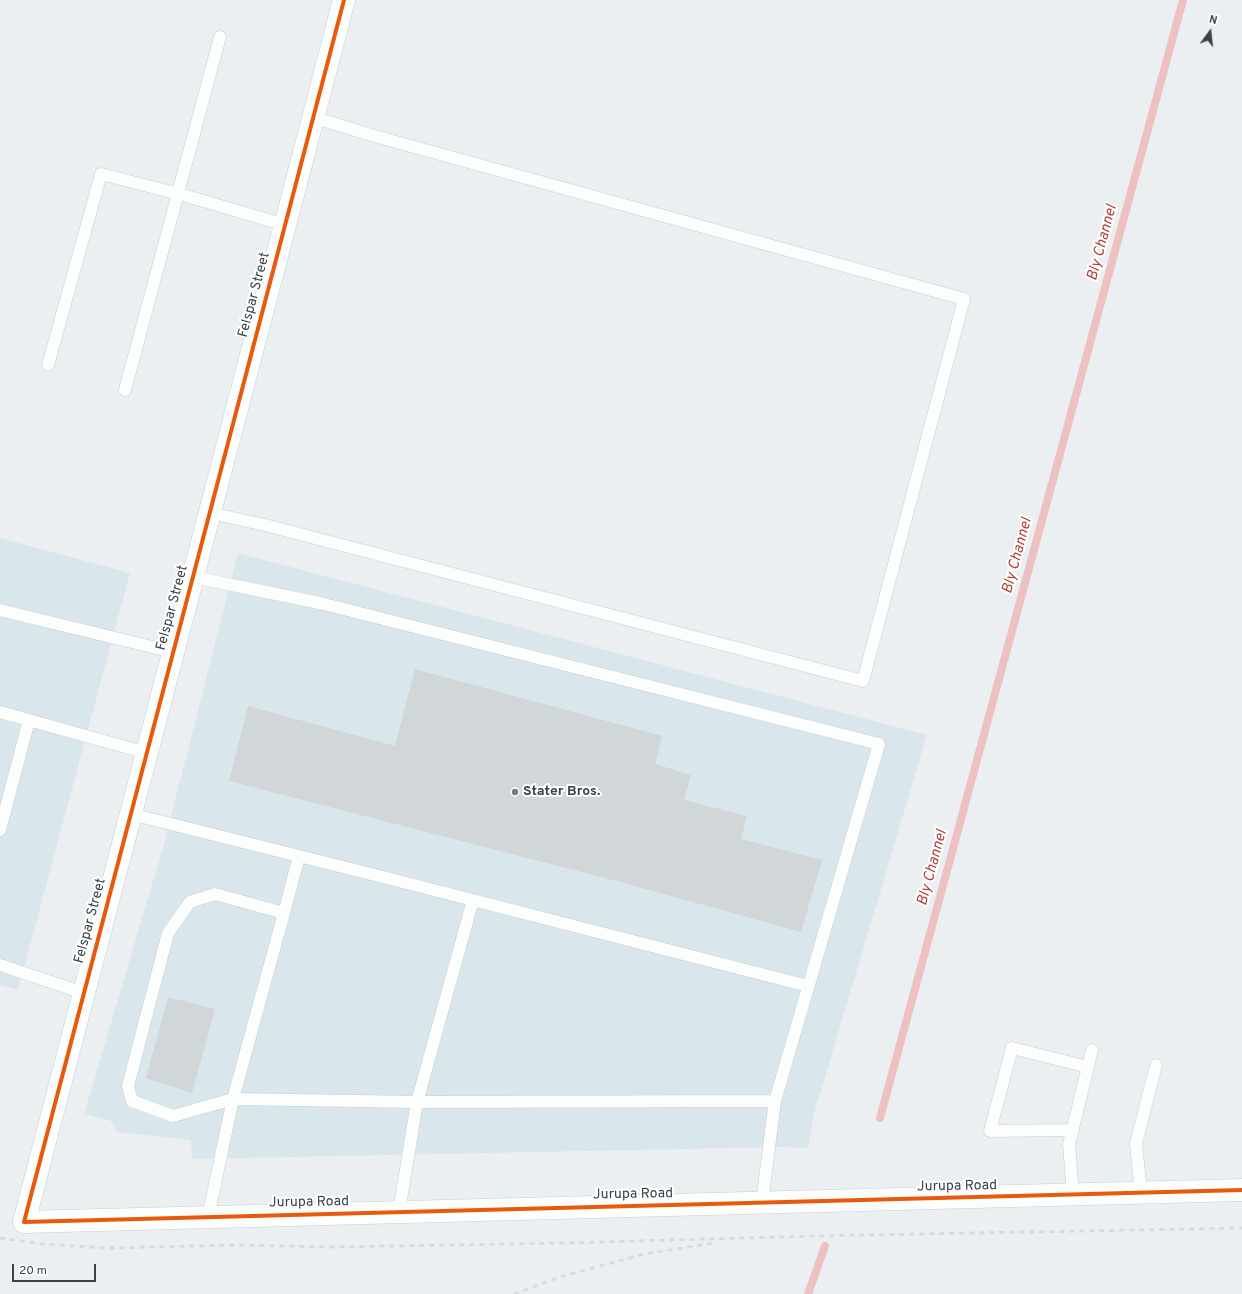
<!DOCTYPE html>
<html>
<head>
<meta charset="utf-8">
<style>
	body { margin:0 }
	#map { position:relative; width:1242px; height:1294px; overflow:hidden; background:#eceff1; font-family:Overpass,sans-serif }
	canvas { display:block }
	.north { position:absolute; left:1190px; top:12px; width:40px; height:40px; -webkit-text-stroke:3px #fff; paint-order:stroke; rotate:15deg; font-size:11px; font-weight:700; line-height:16px; text-align:center; color:#384347 }
	.north::after { content:''; display:block; margin:auto; width:14px; height:18px; background:#384347; clip-path:polygon(50% 0,100% 100%,50% 72%,0 100%) }
	.scale { position:absolute; left:12px; top:1264px; width:84px; height:18px; box-sizing:border-box; border:2px solid #384347; border-top:0; padding-left:5px; font-size:12px; line-height:14px; white-space:nowrap; color:#384347; -webkit-text-stroke:3px #fff; paint-order:stroke }
</style>
</head>
<body>
<div id="map">
<canvas width="1242" height="1294"></canvas>
<div class="north">N</div>
<div class="scale">20 m</div>
</div>
<script>
const ctx = document.querySelector('canvas').getContext('2d');
ctx.lineJoin = 'round';
function fillPath(path, color) { ctx.fillStyle = color; ctx.fill(path, 'evenodd'); }
const poly = rows => new Path2D(rows.map(r => 'M' + r).join(''));
function stroke(path, color, width, dash) { ctx.strokeStyle = color; ctx.lineWidth = width; ctx.lineCap = dash ? 'butt' : 'round'; ctx.setLineDash(dash || []); ctx.stroke(path); }
function label(font, color, halo, rows, align = 'center') {
  ctx.font = font + ' Overpass,sans-serif'; ctx.lineWidth = 4; ctx.setLineDash([]); ctx.textBaseline = 'middle'; ctx.strokeStyle = halo; ctx.fillStyle = color; for (const [text, x, y, turn = 0] of rows) {
    ctx.save(); ctx.translate(x, y); ctx.rotate((+turn || 0) * Math.PI / 180); ctx.textAlign = isNaN(turn) ? turn : align; if (halo) ctx.strokeText(text, 0, 0); ctx.fillText(text, 0, 0); ctx.restore();
  }
}
fillPath(poly([
	[0,538,130,573,18,990,0,985],
	[238,553,927,735,814,1114,808,1148,784,1147,192,1159,191,1140,117,1132,111,1121,84,1114,164,844]
]), '#d9e7ec');
stroke(poly([
	[880,1118,1183,0],
	[808,1294,825,1246]
]), '#edc1bf', 8);
fillPath(poly([
	[415,669,662,736,655,764,691,775,684,800,747,816,741,839,822,860,801,932,624,883,229,781,248,706,395,746],
	[168,997,215,1009,192,1093,146,1078]
]), '#d1d6d8');
const service = poly([
	[48,365,101,174,183,195,285,225],
	[125,390,220,37],
	[210,513,265,525,863,681,964,299,371,135,313,117],
	[193,577,320,603,879,744,775,1101],
	[0,610,173,652],
	[0,712,147,753],
	[131,814,383,877,808,986],
	[0,830,29,720],
	[284,913,215,894,190,902,168,933,128,1086,132,1101,173,1116,233,1099,284,913,299,856],
	[0,965,84,993],
	[1088,1067,1092,1050],
	[1073,1130,990,1131,1012,1048,1088,1067,1069,1144,1073,1195],
	[1141,1193,1136,1144,1156,1065],
	[399,1212,417,1102,473,900],
	[208,1217,233,1099,417,1102,775,1101,762,1202]
]);
const minor = poly([
	[24,1222,344,0]
]);
const tertiary = poly([
	[24,1222,1242,1190]
]);
stroke(service, '#c9cdcf', 13);
stroke(minor, '#c9cdcf', 23);
stroke(tertiary, '#c9cdcf', 23);
stroke(service, '#fcfdfd', 12);
stroke(minor, '#fcfdfd', 22);
stroke(tertiary, '#fcfdfd', 22);
stroke(poly([
	[0,1238,44,1244,106,1248,235,1245,332,1247,568,1243,813,1236,1242,1228],
	[514,1294,560,1277,644,1254,715,1243]
]), '#d9dada', 3, [5, 5]);
stroke(poly([
	[344,0,24,1222,1242,1190]
]), '#e8590c', 4);
for (const [x, y, r, color] of [
	[515,792,4,"#777f82"]
]) { const dot = new Path2D(); dot.arc(x, y, r, 0, 2 * Math.PI); ctx.fillStyle = color; ctx.fill(dot); stroke(dot, '#fff', 1.5); }
label('14px', '#384347', '#fff', [
	["Felspar Street",255,295,-75],
	["Felspar Street",173,608,-75],
	["Felspar Street",91,921,-75],
	["Jurupa Road",957,1187,-1],
	["Jurupa Road",633,1195,-1],
	["Jurupa Road",309,1203,-1]
]);
label('bold 14px', '#384347', '#fff', [
	["Stater Bros.",523,792]
], 'left');
label('italic 15px', '#ae3f36', '#fff', [
	["Bly Channel",1103,243,-75],
	["Bly Channel",1018,556,-75],
	["Bly Channel",933,868,-75]
]);
</script>
</body>
</html>
